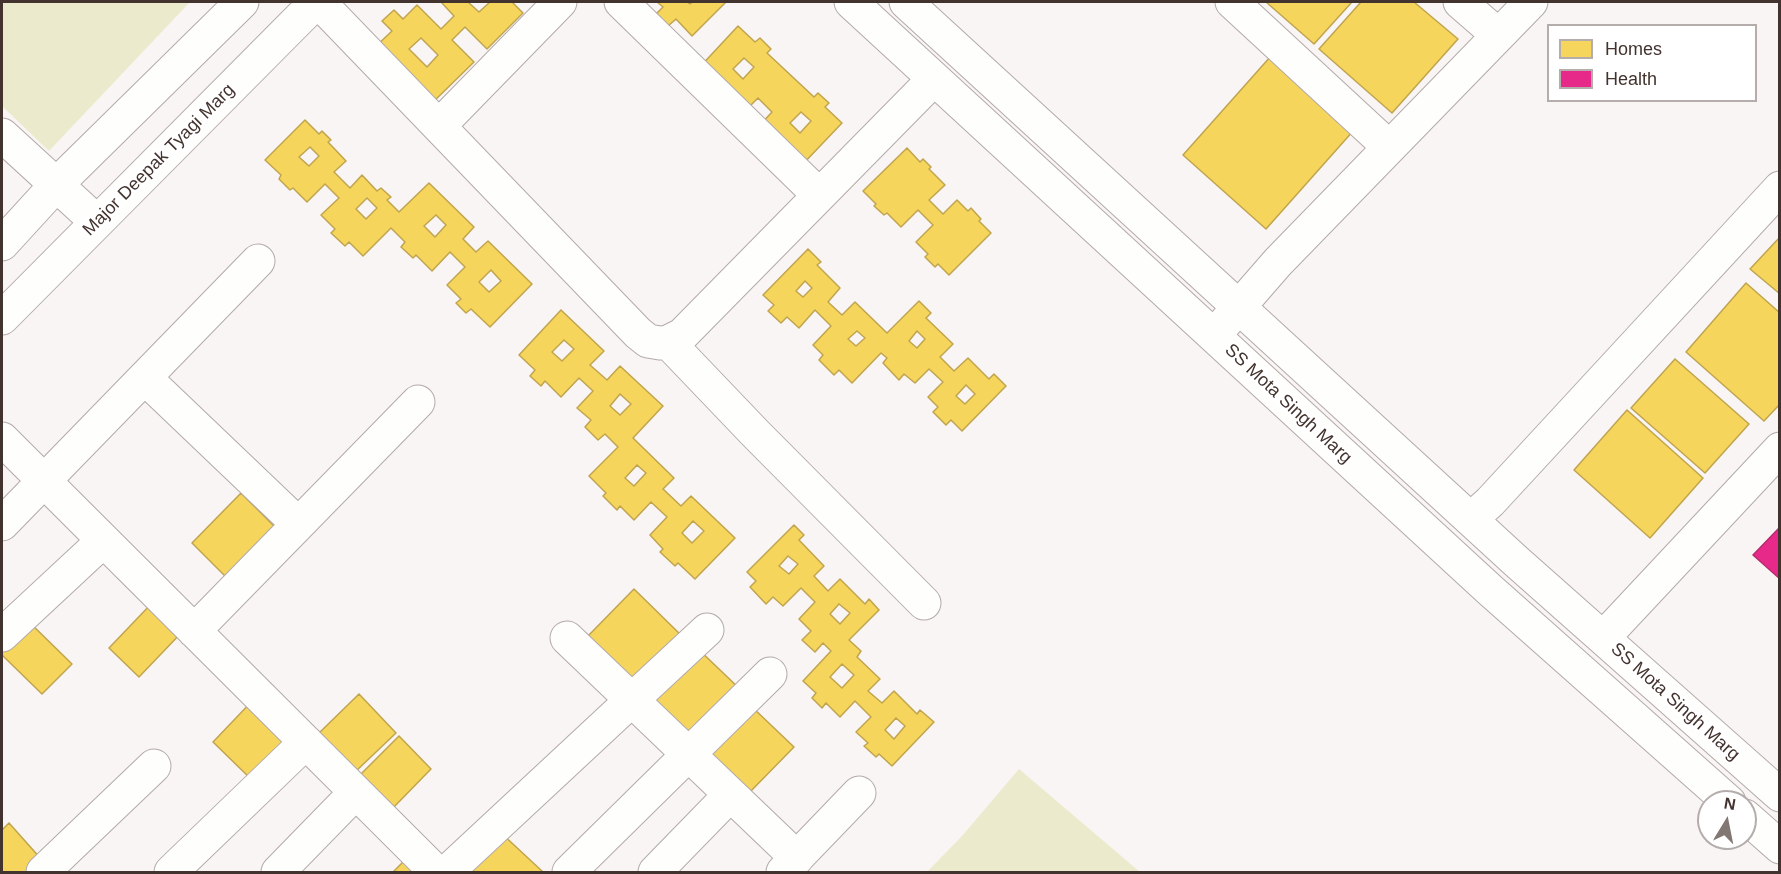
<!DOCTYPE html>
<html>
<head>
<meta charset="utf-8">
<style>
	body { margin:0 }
	#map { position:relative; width:1781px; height:874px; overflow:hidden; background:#f9f5f4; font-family:Arial,sans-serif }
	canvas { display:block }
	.frame { position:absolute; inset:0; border:3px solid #43332e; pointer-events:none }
	.legend { position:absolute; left:1547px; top:24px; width:210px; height:78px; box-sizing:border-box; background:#fff; border:2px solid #b4adab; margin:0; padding:8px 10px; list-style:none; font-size:18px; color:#43332e }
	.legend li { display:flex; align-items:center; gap:12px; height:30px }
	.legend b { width:30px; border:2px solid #b4adab }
	.north { position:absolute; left:1697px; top:790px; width:60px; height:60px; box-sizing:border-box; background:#fff; border:2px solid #b4adab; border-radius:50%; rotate:10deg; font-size:16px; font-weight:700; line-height:24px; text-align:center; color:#43332e }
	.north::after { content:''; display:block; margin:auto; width:21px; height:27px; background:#837773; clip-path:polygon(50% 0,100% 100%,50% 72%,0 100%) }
</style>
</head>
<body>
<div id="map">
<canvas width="1781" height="874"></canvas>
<div class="frame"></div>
<ul class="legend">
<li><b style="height:16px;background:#f6d55c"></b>Homes</li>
<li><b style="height:16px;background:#e7298a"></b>Health</li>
</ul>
<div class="north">N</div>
</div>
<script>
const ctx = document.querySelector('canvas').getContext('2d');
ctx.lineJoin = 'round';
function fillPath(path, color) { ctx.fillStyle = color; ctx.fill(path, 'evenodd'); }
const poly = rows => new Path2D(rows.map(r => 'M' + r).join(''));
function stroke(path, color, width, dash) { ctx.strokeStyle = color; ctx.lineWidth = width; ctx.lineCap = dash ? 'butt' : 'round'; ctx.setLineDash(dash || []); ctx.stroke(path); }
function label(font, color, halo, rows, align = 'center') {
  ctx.font = font + ' Arial,sans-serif'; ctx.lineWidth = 6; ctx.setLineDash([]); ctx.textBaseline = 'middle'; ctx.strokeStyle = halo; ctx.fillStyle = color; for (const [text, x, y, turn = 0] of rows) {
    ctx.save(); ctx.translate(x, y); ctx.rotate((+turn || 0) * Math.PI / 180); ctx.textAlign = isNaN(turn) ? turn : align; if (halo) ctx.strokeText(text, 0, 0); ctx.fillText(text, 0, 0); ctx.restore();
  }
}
fillPath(poly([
	[2,2,190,2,49,151,2,106],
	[1019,769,1140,872,927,872,962,836]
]), '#ebeacc');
const homes = poly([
	[441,2,468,2,479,12,490,2,512,2,523,13,487,49,465,27,452,40,474,62,430,105,373,49,392,31,382,21,394,10,403,19,417,5,441,29,454,16,441,2],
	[421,38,438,55,427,67,409,49,421,38],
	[657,2,687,2,690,4,693,2,726,2,692,36,676,19,667,27,655,15,663,7,657,2],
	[1266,2,1352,2,1314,44,1266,2],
	[1361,2,1414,2,1458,39,1392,113,1319,49,1361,2],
	[738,26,755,42,760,38,771,49,767,53,814,97,818,93,829,103,825,107,842,123,801,166,758,127,772,112,758,98,743,113,697,70,738,26],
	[744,58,754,67,743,79,733,69,744,58],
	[801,112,811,121,800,133,790,123,801,112],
	[1271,56,1354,130,1266,229,1183,155,1271,56],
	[305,120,319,134,322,131,331,140,328,142,346,161,334,172,350,188,362,175,377,191,381,188,391,197,387,200,399,212,429,183,474,227,463,239,476,252,488,241,532,284,490,327,471,309,466,313,456,303,461,299,447,285,465,267,450,252,432,271,416,255,413,258,401,247,405,242,391,228,363,256,349,242,345,246,331,233,335,229,321,215,339,198,325,184,307,202,293,188,290,190,279,179,281,175,265,160,305,120],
	[310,147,319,156,309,166,299,157,310,147],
	[367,198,377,208,366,219,356,209,367,198],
	[436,215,446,225,435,237,424,226,436,215],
	[491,270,501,281,489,292,479,282,491,270],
	[907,148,920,162,923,159,931,167,929,169,945,185,929,200,943,214,957,200,968,211,971,208,981,219,979,221,991,233,949,275,938,264,935,267,925,257,928,254,916,242,933,225,918,210,901,227,887,213,884,215,874,206,876,204,863,191,907,148],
	[1780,237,1780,294,1750,269,1780,237],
	[808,249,821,262,817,265,840,288,828,302,842,315,855,302,887,333,919,301,931,313,926,318,953,344,940,357,954,371,968,358,989,379,994,374,1006,386,962,431,951,420,946,425,933,412,938,407,928,397,943,382,929,369,915,383,904,374,899,380,883,363,887,358,881,353,852,383,839,370,834,375,819,360,823,355,813,345,831,326,815,310,799,328,787,317,781,323,768,311,774,305,763,295,808,249],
	[805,281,812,288,803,297,796,291,805,281],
	[857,331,865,338,856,346,848,339,857,331],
	[917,331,925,339,917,348,909,341,917,331],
	[966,385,975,394,965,404,956,396,966,385],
	[1746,283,1780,313,1780,404,1764,421,1686,352,1746,283],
	[561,310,604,351,590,365,607,380,620,366,663,406,633,438,674,478,663,489,681,506,691,496,735,538,695,579,678,563,675,566,660,552,663,549,650,535,667,517,651,502,634,520,620,506,617,510,603,496,606,493,589,476,618,447,605,434,598,440,585,427,591,420,577,408,593,391,579,378,561,397,545,381,541,386,530,376,535,370,519,355,561,310],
	[564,340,574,349,562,361,552,352,564,340],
	[620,394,631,404,620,415,610,406,620,394],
	[637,465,646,473,634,486,625,478,637,465],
	[693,521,704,531,692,543,682,533,693,521],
	[1675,359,1749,424,1705,473,1631,408,1675,359],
	[1627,410,1703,478,1650,538,1574,470,1627,410],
	[241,493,276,528,227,578,192,543,241,493],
	[794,525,804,535,799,540,824,566,814,576,828,591,840,579,865,604,869,599,879,610,849,640,861,651,857,657,880,679,868,691,882,703,894,691,917,714,920,710,934,722,892,766,879,754,876,757,864,746,868,743,856,732,871,717,855,701,840,717,826,703,822,708,812,698,816,693,803,681,831,651,823,643,815,652,802,640,811,631,799,619,815,602,801,588,783,606,773,597,766,604,750,587,756,581,747,572,794,525],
	[788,556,798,564,789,574,779,566,788,556],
	[839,604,850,613,840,624,830,614,839,604],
	[842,664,854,675,842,688,830,677,842,664],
	[896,718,905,726,894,739,885,730,896,718],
	[634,589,686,640,639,687,587,637,634,589],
	[153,602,183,631,139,677,109,648,153,602],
	[24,617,72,664,42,694,2,655,2,641,24,617],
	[696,647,742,691,689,746,642,701,696,647],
	[359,694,396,733,354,773,317,735,359,694],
	[256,697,299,738,255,783,213,742,256,697],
	[751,706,794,747,747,795,704,754,751,706],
	[399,736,431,769,392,809,359,776,399,736],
	[9,823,42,860,28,872,2,872,2,830,9,823],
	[499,831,543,872,458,872,499,831],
	[409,856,426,872,393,872,409,856]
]);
fillPath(homes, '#f6d55c');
stroke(homes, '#c0a44e', 1.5);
const health = poly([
	[1780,527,1780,579,1753,555,1780,527]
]);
fillPath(health, '#e7298a');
stroke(health, '#b62c6e', 1.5);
const minor = poly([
	[319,2,638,333,648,341,660,343,668,342,682,335,934,79],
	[621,2,819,195],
	[851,2,1490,590,1729,802],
	[906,2,1517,562,1780,795],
	[1232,2,1389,147],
	[1460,2,1498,35],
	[439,126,560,2],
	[2,135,97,222],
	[2,244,56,185,242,2],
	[2,318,316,2],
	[1224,324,1278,262,1531,2],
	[668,342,756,434,924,603],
	[145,378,298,524],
	[2,439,436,872],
	[1471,519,1490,502,1780,188],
	[2,524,258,261],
	[194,631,418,402],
	[2,635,103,541],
	[567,638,797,858],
	[1603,638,1780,449],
	[1745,816,1780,847],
	[43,872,154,766],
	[171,872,306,742],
	[278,872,356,792],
	[447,872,707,630],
	[569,872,770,674],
	[655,872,730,795],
	[783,872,859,793]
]);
stroke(minor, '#b3aaa8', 35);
stroke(minor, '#fefefd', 33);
label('18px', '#43332e', '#fff', [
	["Major Deepak Tyagi Marg",159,160,-45],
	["SS Mota Singh Marg",1288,404,43],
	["SS Mota Singh Marg",1675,702,42]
]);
</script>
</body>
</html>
